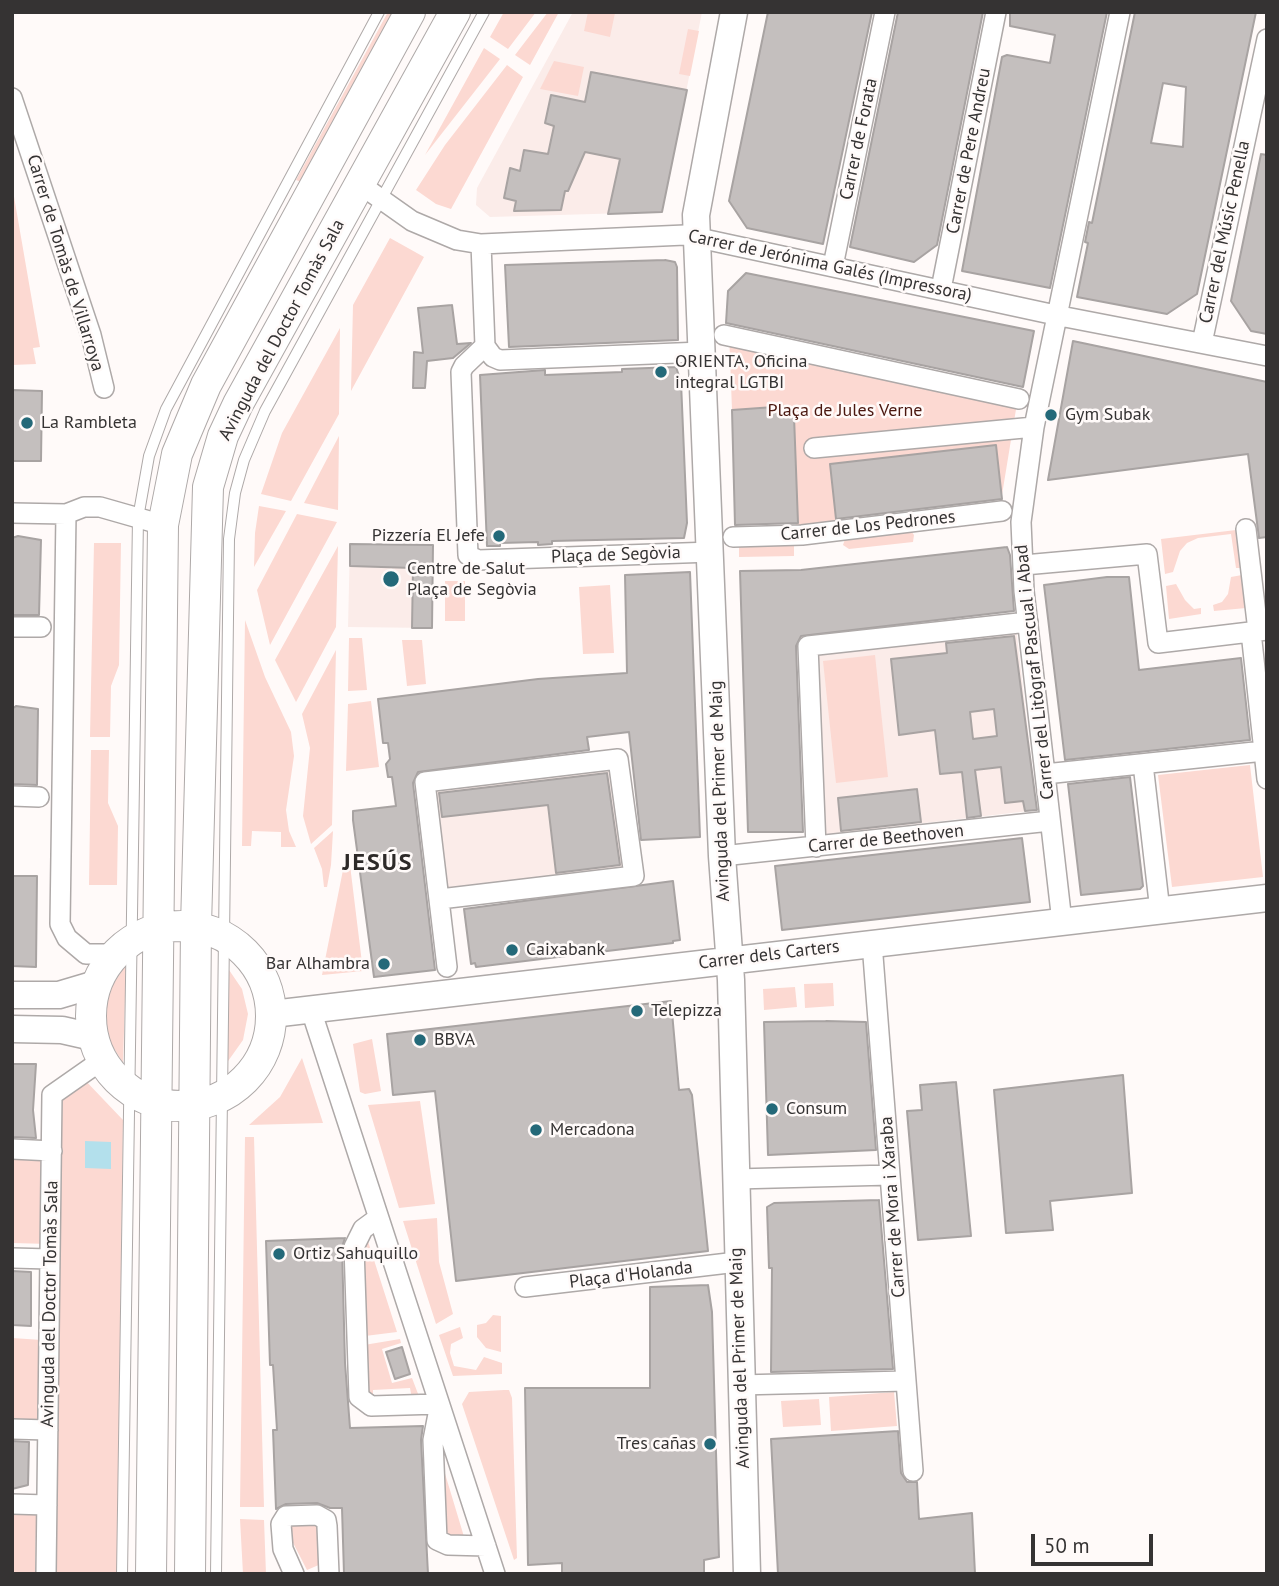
<!DOCTYPE html>
<html>
<head>
<meta charset="utf-8">
<style>
	body { margin:0 }
	#map { position:relative; width:1279px; height:1586px; overflow:hidden; background:#fffaf9; font-family:"PT Sans",sans-serif }
	canvas { display:block }
	.frame { position:absolute; inset:0; border:14px solid #353333; pointer-events:none }
	.scale { position:absolute; left:1031px; top:1534px; width:122px; height:32px; box-sizing:border-box; border:4px solid #353333; border-top:0; padding-left:9px; font-size:21px; line-height:24px; white-space:nowrap; color:#353333; -webkit-text-stroke:5px #fffaf9; paint-order:stroke }
</style>
</head>
<body>
<div id="map">
<canvas width="1279" height="1586"></canvas>
<div class="frame"></div>
<div class="scale">50 m</div>
</div>
<script>
const ctx = document.querySelector('canvas').getContext('2d');
ctx.lineJoin = 'round';
function fillPath(path, color) { ctx.fillStyle = color; ctx.fill(path, 'evenodd'); }
const poly = rows => new Path2D(rows.map(r => 'M' + r).join(''));
function stroke(path, color, width, dash) { ctx.strokeStyle = color; ctx.lineWidth = width; ctx.lineCap = dash ? 'butt' : 'round'; ctx.setLineDash(dash || []); ctx.stroke(path); }
function label(font, color, halo, rows, align = 'center') {
  ctx.font = font + ' "PT Sans",sans-serif'; ctx.lineWidth = 5; ctx.setLineDash([]); ctx.textBaseline = 'middle'; ctx.strokeStyle = halo; ctx.fillStyle = color; for (const [text, x, y, turn = 0] of rows) {
    ctx.save(); ctx.translate(x, y); ctx.rotate((+turn || 0) * Math.PI / 180); ctx.textAlign = isNaN(turn) ? turn : align; if (halo) ctx.strokeText(text, 0, 0); ctx.fillText(text, 0, 0); ctx.restore();
  }
}
fillPath(poly([
	[573,12,702,12,662,212,490,217,476,205,477,188],
	[350,544,433,545,432,628,348,627],
	[1016,627,1037,810,822,835,815,651],
	[613,765,625,867,445,888,433,787]
]), '#fbece9');
fillPath(poly([
	[388,12,393,12,301,182,296,180],
	[504,12,536,12,508,49,490,37],
	[548,12,559,12,530,65,515,55],
	[588,12,615,13,610,37,584,31],
	[688,29,699,31,690,76,679,74],
	[484,48,500,59,425,155],
	[554,61,584,67,578,96,540,89],
	[507,65,523,77,451,209,436,204,416,190,445,145],
	[12,185,40,347,33,348,36,364,12,365],
	[390,238,424,257,351,391,353,305],
	[340,328,339,414,291,501,261,494,282,433],
	[729,332,1019,391,1000,507,993,448,833,467,839,525,796,530,791,408,732,410],
	[339,436,338,510,304,503],
	[259,506,286,511,254,567,255,533],
	[297,514,337,522,270,645,257,590],
	[1236,530,1241,568,1236,568,1231,534,1198,538,1187,543,1180,551,1173,572,1165,574,1161,539],
	[911,531,914,535,913,542,849,549,843,545,845,539],
	[94,543,121,543,119,665,111,686,110,737,90,737],
	[794,544,794,556,739,557,739,545],
	[338,546,336,627,296,702,275,660],
	[1242,575,1246,608,1214,611,1213,605,1222,602,1228,594,1231,577],
	[445,581,465,581,465,621,445,621],
	[1176,584,1185,600,1194,609,1201,608,1201,614,1169,619,1166,586],
	[610,585,614,653,583,654,579,587],
	[245,620,265,677,291,732,294,756,286,810,289,831,296,847,281,847,281,832,252,831,251,846,242,846],
	[349,638,362,638,367,690,348,691],
	[402,640,422,640,426,684,407,686],
	[336,650,332,825,311,844,303,816,310,748,302,714],
	[875,655,888,777,836,783,823,661],
	[371,701,379,767,346,771,348,704],
	[91,750,109,750,108,803,118,826,117,885,89,885],
	[1250,765,1263,877,1172,887,1158,775],
	[333,831,331,865,327,887,324,887,322,869,314,848],
	[344,865,350,865,363,971,322,975],
	[126,965,123,1063,110,1042,105,1016,109,990],
	[227,967,242,989,248,1014,243,1040,226,1064],
	[833,983,834,1006,805,1008,804,984],
	[795,987,797,1007,764,1010,763,989],
	[372,1039,381,1091,365,1094,360,1092,353,1044],
	[302,1058,323,1123,249,1125,280,1097],
	[83,1078,123,1120,117,1574,52,1574,59,1091],
	[420,1101,435,1204,399,1208,368,1105],
	[245,1137,254,1137,264,1507,240,1507],
	[12,1149,49,1150,49,1244,12,1243],
	[437,1218,439,1262,453,1314,436,1324,403,1221],
	[366,1235,397,1332,365,1336,358,1254],
	[493,1315,501,1316,501,1352,486,1348,477,1337,477,1325,486,1323],
	[460,1327,463,1338,451,1344,450,1353,454,1366,476,1370,484,1357,502,1363,502,1374,453,1376,439,1335],
	[12,1338,42,1340,41,1430,12,1429],
	[400,1339,401,1343,382,1349,392,1383,412,1378,420,1399,412,1399,410,1388,373,1390,373,1400,367,1400,364,1345],
	[504,1390,509,1390,512,1398,517,1558,514,1560,462,1404,469,1392],
	[894,1392,897,1426,831,1431,829,1397],
	[819,1399,821,1425,783,1427,781,1401],
	[440,1457,465,1540,444,1539],
	[12,1509,35,1510,42,1517,42,1527,36,1527,35,1574,12,1574],
	[240,1519,264,1520,266,1574,243,1574],
	[289,1524,318,1524,321,1564,307,1570,288,1533]
]), '#fcd9d2');
fillPath(poly([
	[85,1141,111,1142,111,1169,85,1168]
]), '#b3e0ec');
const building = poly([
	[768,12,872,12,823,244,747,228,729,201,768,12],
	[898,12,983,12,937,245,914,262,850,247,898,12],
	[1010,12,1107,12,1050,288,962,271,1002,57,1007,55,1050,63,1055,35,1010,26,1010,12],
	[1135,12,1256,12,1197,294,1167,314,1077,297,1088,243,1085,242,1089,222,1092,223,1135,12],
	[1163,83,1186,87,1183,147,1151,143,1163,83],
	[591,72,687,90,662,212,608,214,620,159,585,152,568,191,565,191,561,210,514,211,516,201,504,198,510,168,520,171,524,150,548,154,554,126,545,123,551,95,585,102,591,72],
	[1261,154,1267,155,1267,334,1251,331,1231,301,1261,154],
	[665,260,675,262,677,267,678,340,509,347,505,265,665,260],
	[746,273,1034,331,1023,387,726,323,728,291,746,273],
	[452,305,457,344,471,343,453,358,427,361,425,388,413,388,414,352,423,353,418,308,452,305],
	[1073,341,1267,382,1267,537,1259,538,1248,454,1048,480,1073,341],
	[676,367,681,382,687,523,684,538,552,541,552,544,538,545,538,542,500,543,500,546,487,546,480,375,545,370,545,375,622,372,622,369,676,367],
	[12,390,42,391,41,461,12,461,12,390],
	[788,406,794,416,798,523,735,525,732,410,788,406],
	[996,445,1002,499,836,519,830,464,996,445],
	[18,536,41,540,39,615,12,615,12,538,18,536],
	[350,544,433,545,432,628,412,628,413,568,350,566,350,544],
	[1007,547,1010,555,1014,611,801,636,796,646,803,832,748,832,740,571,801,570,1007,547],
	[690,572,700,837,641,840,629,732,587,737,589,750,418,772,413,783,435,970,374,977,353,820,353,811,396,806,392,777,388,777,386,764,390,759,388,743,383,743,378,699,538,679,627,673,625,575,690,572],
	[1107,577,1129,577,1139,670,1241,658,1250,740,1065,760,1044,585,1107,577],
	[1014,636,1037,810,1025,811,1023,801,1005,803,1001,767,975,770,981,816,967,818,962,772,940,774,935,730,899,735,891,659,947,653,946,643,1014,636],
	[994,709,997,736,973,739,970,712,994,709],
	[16,706,38,709,37,785,12,784,12,709,16,706],
	[607,773,620,865,556,873,548,805,442,817,439,793,607,773],
	[1130,777,1143,886,1140,889,1081,895,1068,784,1130,777],
	[917,789,921,822,841,831,838,798,917,789],
	[1022,838,1030,902,782,930,775,866,1022,838],
	[12,876,37,876,36,967,12,966,12,876],
	[673,881,680,940,673,941,673,943,476,967,475,963,471,964,464,909,673,881],
	[671,1001,679,1090,689,1089,692,1095,708,1251,456,1281,435,1091,393,1095,387,1034,671,1001],
	[826,1021,866,1022,876,1150,768,1155,764,1022,826,1021],
	[12,1064,36,1064,33,1110,36,1138,12,1137,12,1064],
	[1123,1075,1132,1193,1050,1201,1053,1230,1006,1233,994,1090,1123,1075],
	[956,1082,971,1236,918,1240,907,1111,922,1110,920,1085,956,1082],
	[879,1200,893,1369,771,1372,772,1268,769,1268,767,1207,774,1203,879,1200],
	[345,1238,342,1247,345,1363,350,1428,423,1426,421,1440,428,1574,344,1574,342,1508,330,1508,317,1503,286,1504,276,1509,273,1430,277,1430,273,1365,270,1365,266,1241,345,1238],
	[12,1271,31,1272,31,1326,12,1325,12,1271],
	[708,1285,712,1312,719,1557,704,1560,704,1574,562,1574,562,1563,528,1565,525,1388,650,1388,650,1287,708,1285],
	[402,1347,410,1374,395,1379,386,1352,402,1347],
	[898,1431,901,1473,907,1482,917,1482,919,1519,972,1513,975,1574,778,1574,771,1439,898,1431],
	[12,1441,29,1442,28,1485,12,1489,12,1441]
]);
fillPath(building, '#c4bfbe');
stroke(building, '#a8a3a2', 2);
const lane = poly([
	[122,1574,138,518,149,456,166,409,379,12],
	[216,1574,229,539,235,493,244,460,265,411,484,12]
]);
const street = poly([
	[12,98,91,335,104,388],
	[361,185,412,221,457,240,481,244,685,235,1060,316,1267,356],
	[481,244,485,346,464,366,461,372,468,555,478,560,712,552],
	[833,266,885,12],
	[941,289,996,12],
	[724,335,1019,399],
	[1202,343,1267,39],
	[485,346,493,357,500,360,702,352],
	[814,448,1034,427],
	[12,513,66,514,84,507,100,507,163,525],
	[66,514,60,924,67,938,86,954,115,954],
	[1246,529,1258,631],
	[733,537,802,535,1002,511],
	[1024,565,1147,554,1158,643,1267,630],
	[12,627,41,627],
	[1251,632,1267,779],
	[1143,764,1160,911],
	[1045,774,1264,751],
	[12,796,39,797],
	[816,847,808,646,1028,622],
	[722,856,1050,821],
	[440,899,634,876,618,759,425,782,447,967],
	[1062,922,1024,591,1021,522,1034,427,1120,12],
	[872,943,913,1471],
	[311,1010,495,1574],
	[12,1149,52,1151],
	[736,1179,890,1175],
	[378,1218,363,1229,354,1247,359,1397,371,1406,438,1404],
	[12,1258,50,1259],
	[525,1287,737,1262],
	[739,1385,906,1381],
	[439,1409,433,1440,437,1540,448,1545,486,1546],
	[12,1429,48,1430],
	[12,1504,47,1505],
	[46,1574,52,1095,102,1060],
	[294,1574,283,1549,281,1524,286,1516,317,1515,326,1520,327,1526,329,1574]
]);
const secondary = poly([
	[734,12,696,215,722,856,731,980,747,1574],
	[12,995,59,995,96,984],
	[272,1014,1267,898],
	[12,1029,62,1030,93,1037]
]);
const primary = poly([
	'91 1016a90 90 0 1 1 180 0a90 90 0 1 1-180 0Z',
	[151,1574,163,525,177,454,206,385,410,12],
	[190,1574,196,926,208,487,223,436,238,404,455,12]
]);
stroke(lane, '#aea9a8', 12);
stroke(street, '#aea9a8', 22);
stroke(secondary, '#aea9a8', 29);
stroke(primary, '#aea9a8', 32);
stroke(lane, '#fff', 10);
stroke(street, '#fff', 19);
stroke(secondary, '#fff', 26);
stroke(primary, '#fff', 30);
for (const [x, y, r, color] of [
	[661,372,7,"#246979"],
	[1051,415,7,"#246979"],
	[27,423,7,"#246979"],
	[499,536,7,"#246979"],
	[391,579,9,"#246979"],
	[512,950,7,"#246979"],
	[384,964,7,"#246979"],
	[637,1011,7,"#246979"],
	[420,1040,7,"#246979"],
	[772,1109,7,"#246979"],
	[536,1130,7,"#246979"],
	[279,1254,7,"#246979"],
	[710,1444,7,"#246979"]
]) { const dot = new Path2D(); dot.arc(x, y, r, 0, 2 * Math.PI); ctx.fillStyle = color; ctx.fill(dot); stroke(dot, '#fffaf9', 2.5); }
label('18px', '#353333', '#fffaf9', [
	["Carrer de Forata",859,139,-78],
	["Carrer de Pere Andreu",969,151,-79],
	["Carrer del Músic Penella",1225,232,-78],
	["Carrer de Tomàs de Villarroya",65,263,73],
	["Carrer de Jerónima Galés (Impressora)",830,266,12],
	["Avinguda del Doctor Tomàs Sala",282,330,-62],
	["Carrer de Los Pedrones",868,526,-6],
	["Plaça de Segòvia",616,555,-2],
	["Carrer del Litògraf Pascual i Abad",1035,672,-96],
	["Avinguda del Primer de Maig",720,791,-92],
	["Carrer de Beethoven",886,839,-6],
	["Carrer dels Carters",769,955,-7],
	["Carrer de Mora i Xaraba",893,1207,-94],
	["Plaça d'Holanda",631,1275,-7],
	["Avinguda del Doctor Tomàs Sala",50,1304,-89],
	["Avinguda del Primer de Maig",740,1358,-92]
]);
label('18px', '#353333', '#fffaf9', [
	["ORIENTA, Oficina",675,362],
	["integral LGTBI",675,383],
	["Gym Subak",1065,415],
	["La Rambleta",41,423],
	["Pizzería El Jefe",485,536,"right"],
	["Centre de Salut",407,569],
	["Plaça de Segòvia",407,590],
	["Caixabank",526,950],
	["Bar Alhambra",370,964,"right"],
	["Telepizza",651,1011],
	["BBVA",434,1040],
	["Consum",786,1109],
	["Mercadona",550,1130],
	["Ortiz Sahuquillo",293,1254],
	["Tres cañas",696,1444,"right"]
], 'left');
label('18px', '#4a170f', '#fffaf9', [
	["Plaça de Jules Verne",845,411]
]);
ctx.letterSpacing = '2px';
label('bold 24px', '#2d2928', '#fffaf9', [
	["JESÚS",378,863]
]);
ctx.letterSpacing = '0px';
</script>
</body>
</html>
